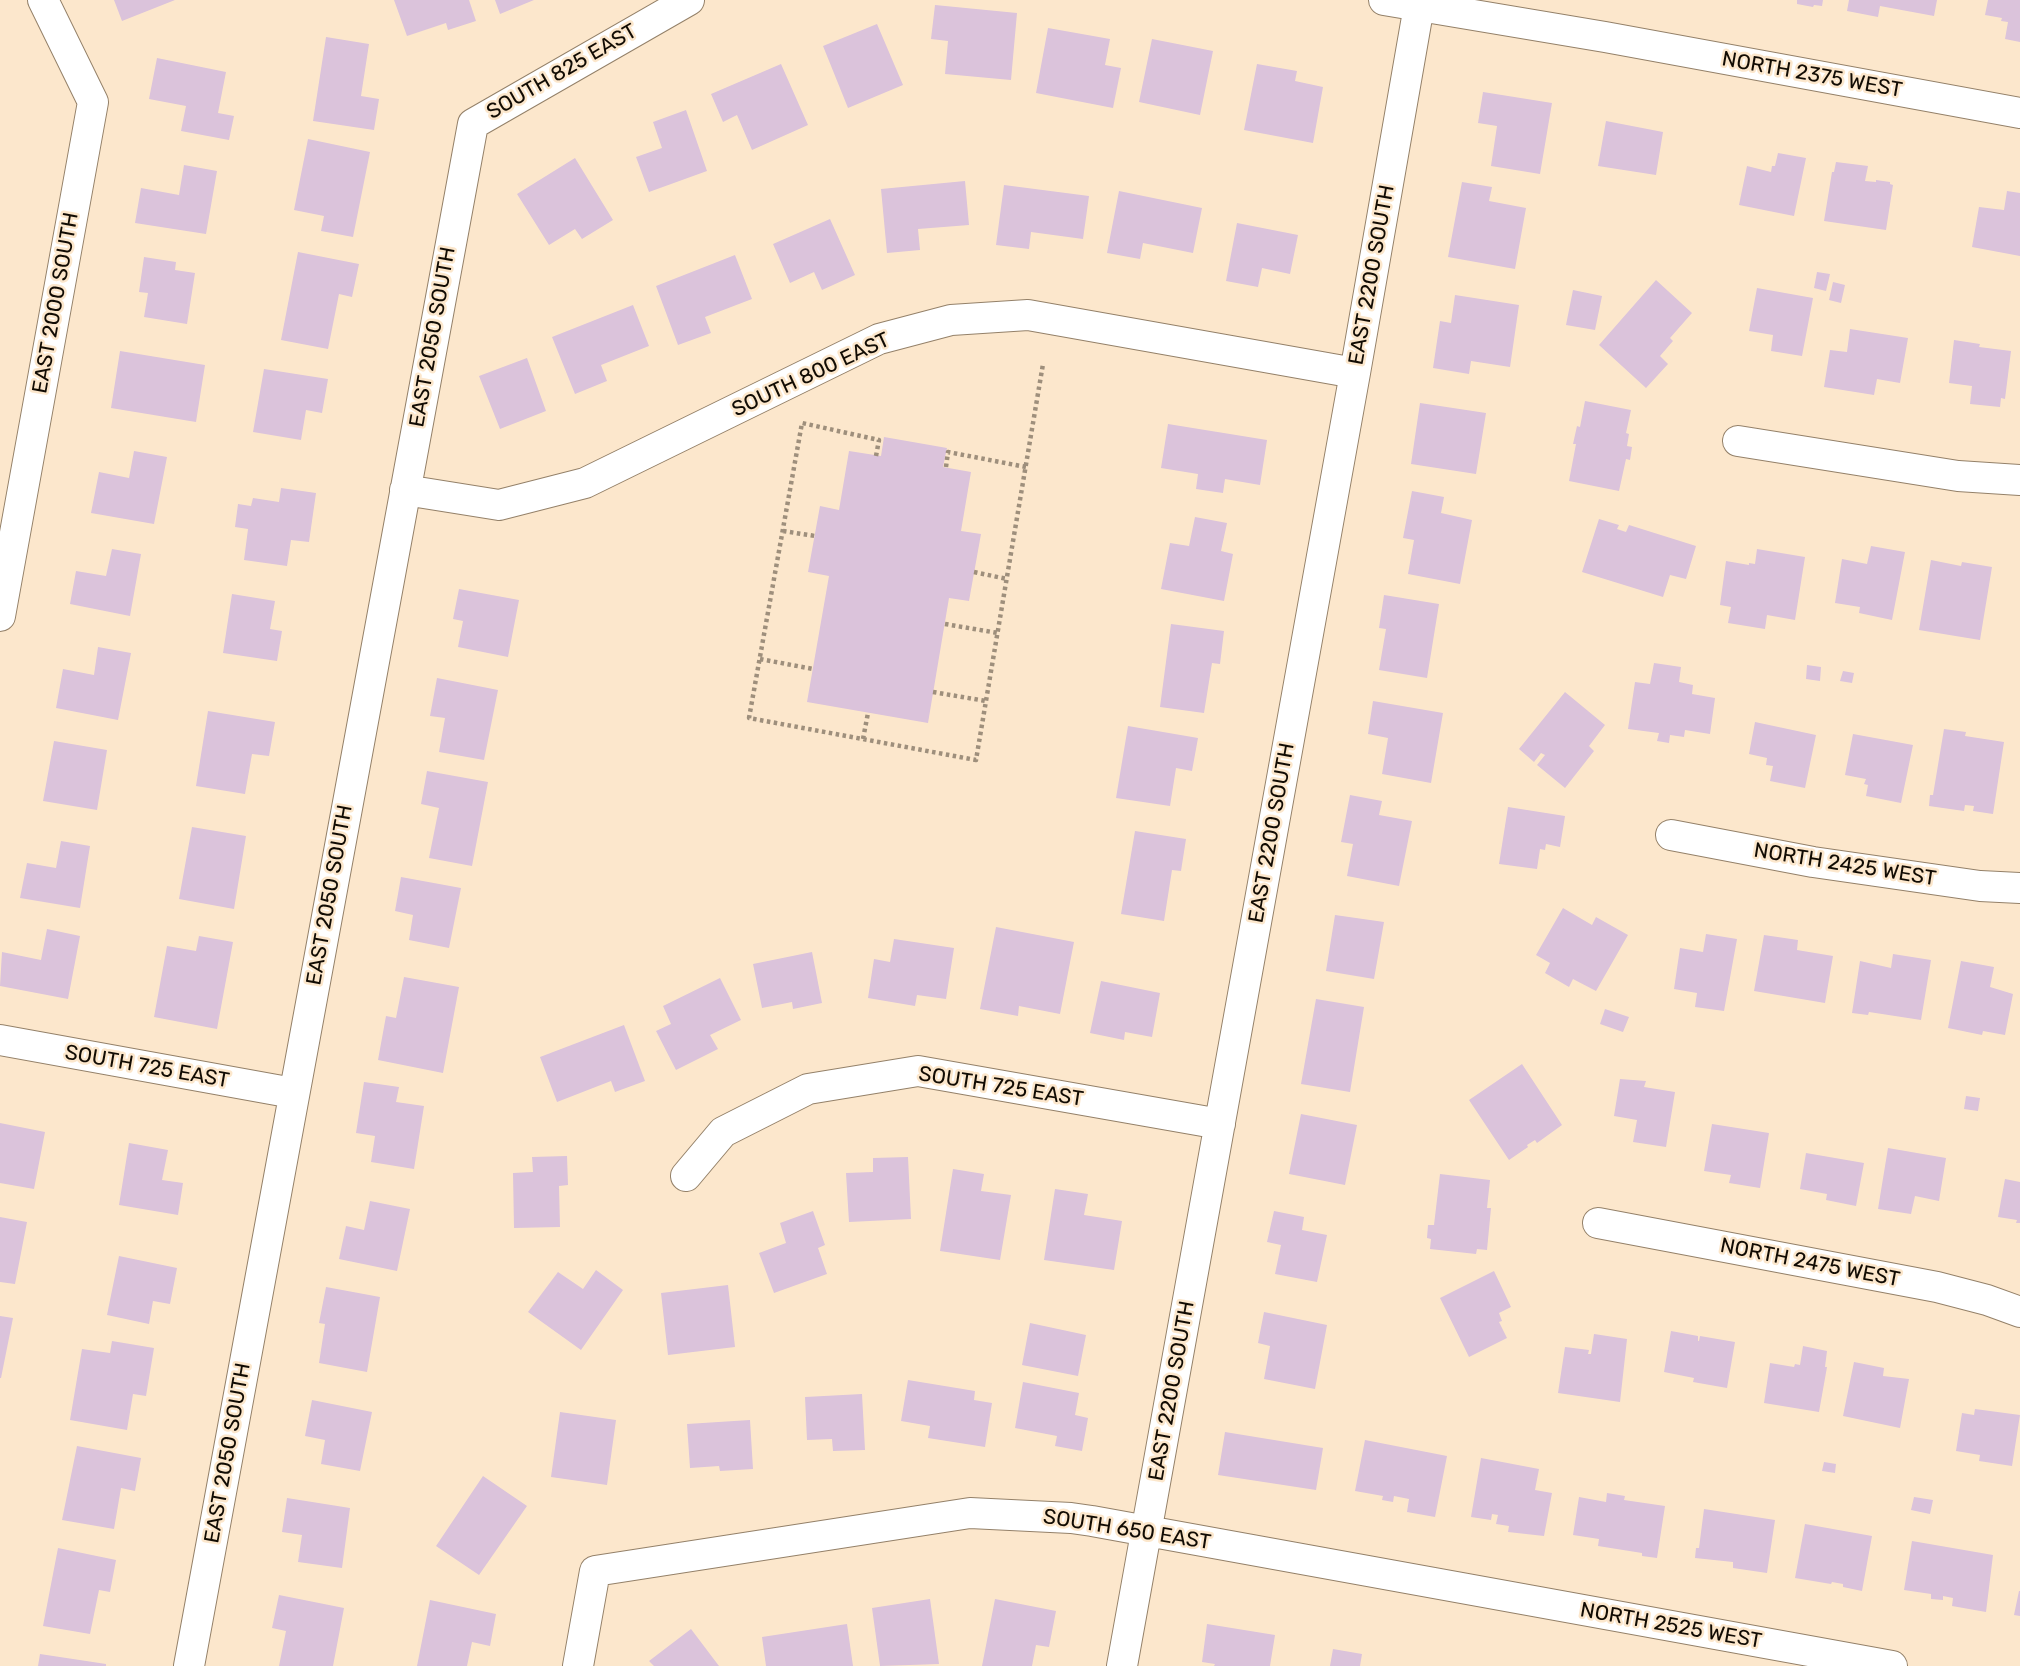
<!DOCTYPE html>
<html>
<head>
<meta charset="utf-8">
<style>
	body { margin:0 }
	canvas { display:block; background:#fce7cc }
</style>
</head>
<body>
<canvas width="2020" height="1666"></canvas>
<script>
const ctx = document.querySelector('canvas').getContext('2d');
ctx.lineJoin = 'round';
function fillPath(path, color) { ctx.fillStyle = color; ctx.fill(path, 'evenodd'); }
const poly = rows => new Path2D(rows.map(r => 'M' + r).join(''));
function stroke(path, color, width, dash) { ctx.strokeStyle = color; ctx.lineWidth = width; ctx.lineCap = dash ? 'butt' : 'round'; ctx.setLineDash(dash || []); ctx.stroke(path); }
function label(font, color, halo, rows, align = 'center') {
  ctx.font = font + ' Rubik,sans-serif'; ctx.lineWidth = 5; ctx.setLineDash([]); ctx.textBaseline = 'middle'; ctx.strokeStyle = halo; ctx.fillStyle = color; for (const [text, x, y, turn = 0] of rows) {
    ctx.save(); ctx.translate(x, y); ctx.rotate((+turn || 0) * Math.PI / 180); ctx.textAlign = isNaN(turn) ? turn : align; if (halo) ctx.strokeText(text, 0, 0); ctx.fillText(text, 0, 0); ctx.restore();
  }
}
fillPath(poly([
	[114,0,175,0,122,21],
	[394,0,469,0,476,21,448,30,446,23,407,36],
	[495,0,534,0,500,14],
	[1797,0,1823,0,1822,6,1814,5,1813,7,1797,4],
	[1849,0,1937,0,1934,16,1880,6,1878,17,1847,11],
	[1988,0,2020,0,2020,42,2005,39,2008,22,2001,21,2002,18,1985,15],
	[935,5,1017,13,1011,80,945,74,948,41,931,39],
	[877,24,903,85,848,108,823,46],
	[1048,28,1110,39,1105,65,1121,68,1113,108,1036,93],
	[326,37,369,44,361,96,379,99,374,130,313,121],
	[1152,39,1213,51,1200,115,1139,102],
	[157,58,226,72,218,113,234,116,229,140,181,131,186,106,149,99],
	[781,64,808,125,752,150,737,115,723,122,711,94],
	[1257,64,1297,71,1295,81,1323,87,1313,143,1244,130],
	[1483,92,1552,103,1540,174,1491,166,1497,126,1478,123],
	[686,110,707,171,649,192,636,157,662,148,653,122],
	[1606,121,1663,132,1656,175,1598,166],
	[308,139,370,152,353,237,321,231,324,216,294,210],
	[1778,153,1806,158,1794,216,1739,205,1747,166,1771,172,1772,166,1775,166],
	[575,158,613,220,582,239,575,229,549,245,517,194],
	[1836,162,1868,166,1865,181,1876,182,1876,180,1890,182,1890,184,1893,185,1886,230,1824,221,1832,172,1834,172],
	[184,165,217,171,206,234,135,223,141,188,179,195],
	[965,181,969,225,918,229,920,250,887,253,881,189],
	[1462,182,1492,187,1489,201,1526,208,1515,269,1448,257],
	[1004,185,1089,196,1083,239,1031,232,1029,249,996,245],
	[1119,191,1202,208,1193,253,1143,243,1140,259,1107,253],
	[2007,191,2020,193,2020,256,1972,247,1979,207,2004,210],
	[830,219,855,275,822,290,814,272,790,283,773,244],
	[1237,223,1298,235,1290,274,1262,268,1258,287,1226,281],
	[298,252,359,264,352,297,339,294,328,349,281,340],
	[735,255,752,299,705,317,711,333,678,345,656,286],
	[144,257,176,262,175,270,195,273,187,324,144,317,148,293,139,292],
	[1817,272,1830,274,1826,291,1814,288],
	[1656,280,1692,313,1670,338,1673,341,1660,356,1668,364,1646,388,1599,345],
	[1833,282,1845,285,1841,303,1829,300],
	[1757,288,1813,298,1802,356,1771,351,1773,335,1749,331],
	[1573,290,1602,296,1595,330,1566,325],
	[1455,295,1519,305,1510,367,1471,361,1469,374,1433,368,1440,321,1451,323],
	[633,305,649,346,601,365,607,381,575,394,552,337],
	[1850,329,1908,338,1900,383,1877,379,1874,395,1824,387,1830,350,1847,352],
	[1954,340,1980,344,1979,347,2011,351,2005,399,2001,398,2000,407,1970,404,1972,386,1949,383],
	[120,351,205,365,196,422,111,408],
	[527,358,546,411,500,429,479,376],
	[264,369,328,379,322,413,306,410,301,440,253,432],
	[1585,401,1631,410,1626,433,1629,434,1627,446,1632,447,1630,460,1626,459,1619,491,1569,481,1576,444,1573,444,1577,426,1580,427],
	[1420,403,1486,413,1476,474,1411,464],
	[1168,424,1267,440,1260,485,1225,479,1223,493,1196,489,1198,474,1161,468],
	[884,437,947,448,943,467,971,472,961,531,981,534,969,601,949,598,928,723,807,702,829,576,808,572,820,506,839,510,849,451,881,456],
	[134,451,167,457,154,524,91,513,99,472,129,478],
	[281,488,316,493,309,542,291,540,287,566,244,560,248,529,235,527,238,504,251,506,253,498,279,502],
	[1412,491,1444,497,1441,513,1472,520,1460,584,1408,574,1414,540,1403,538],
	[1195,517,1227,523,1221,551,1233,554,1224,601,1161,589,1170,543,1189,546],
	[1599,519,1619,525,1617,529,1626,532,1629,525,1696,546,1686,579,1670,575,1663,597,1582,572],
	[1871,546,1905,552,1892,620,1859,613,1860,607,1835,603,1842,559,1867,564],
	[112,549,141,554,130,616,70,604,76,571,106,576],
	[1757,549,1805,557,1795,620,1767,615,1765,629,1728,623,1731,607,1720,605,1726,561,1749,565,1749,563,1755,564],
	[1931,560,1961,566,1962,562,1992,567,1980,640,1919,630],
	[459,589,519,600,508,657,458,647,463,621,453,619],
	[232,594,275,601,270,629,282,631,277,661,223,653],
	[1384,595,1439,604,1427,678,1379,670,1386,629,1379,628],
	[1171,624,1224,631,1220,664,1212,663,1204,713,1160,707],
	[98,647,131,653,118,720,56,708,63,669,94,675],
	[1654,663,1681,667,1679,682,1693,685,1692,694,1715,698,1710,734,1685,730,1684,737,1670,735,1669,743,1657,741,1659,733,1628,729,1635,682,1650,684],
	[1807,665,1821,667,1820,681,1806,679],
	[1843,671,1854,673,1852,683,1840,681],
	[437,678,498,690,484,760,439,752,445,718,430,716],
	[1565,692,1605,725,1589,746,1594,751,1565,788,1537,765,1545,755,1541,753,1534,762,1519,749],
	[1373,701,1443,713,1431,783,1382,774,1388,738,1368,734],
	[208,711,275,722,269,756,252,754,245,794,196,786],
	[1755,722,1816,735,1805,788,1770,781,1773,766,1766,765,1767,758,1749,754],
	[1128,726,1198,738,1192,771,1176,768,1170,806,1116,798],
	[1944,729,1966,732,1965,736,2004,742,1993,814,1973,811,1974,806,1965,805,1964,811,1929,806,1930,795,1933,795],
	[1853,734,1913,745,1901,803,1866,796,1868,785,1864,784,1866,779,1845,775],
	[54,741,107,750,97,810,43,801],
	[427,771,488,782,472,866,429,858,439,808,421,804],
	[1350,795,1382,801,1379,815,1412,821,1399,886,1347,876,1353,844,1341,842],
	[1508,807,1565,816,1560,847,1546,844,1545,850,1540,849,1537,869,1499,864],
	[192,827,246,836,234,909,179,899],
	[1135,831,1186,839,1181,871,1172,870,1164,921,1121,914],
	[61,841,90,846,80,908,20,898,27,863,56,868],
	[401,877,461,888,449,948,409,940,413,915,395,911],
	[1563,908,1592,925,1596,917,1628,935,1596,991,1573,979,1569,987,1545,973,1550,963,1536,955],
	[1335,915,1384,922,1374,979,1326,971],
	[996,927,1074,942,1060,1014,1019,1006,1018,1016,980,1009],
	[47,929,80,936,68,999,0,986,2,952,41,960],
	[1706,934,1737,939,1724,1011,1695,1007,1697,993,1674,989,1680,948,1703,952],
	[1764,935,1798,940,1797,950,1833,956,1825,1003,1754,991],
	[199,936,233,942,217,1029,154,1017,167,946,196,951],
	[894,939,954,948,946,999,917,995,915,1006,868,998,874,959,890,962],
	[812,952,822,1003,793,1009,792,1002,762,1008,753,964],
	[1893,954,1931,960,1921,1020,1869,1012,1868,1015,1852,1013,1860,961,1891,968],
	[1961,961,1994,967,1990,987,2013,994,2005,1035,1983,1031,1982,1035,1948,1028],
	[404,977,459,987,443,1073,378,1060,386,1016,396,1018],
	[720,978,741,1020,710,1035,718,1049,676,1070,656,1031,671,1024,663,1006],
	[1101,981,1160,993,1152,1037,1125,1032,1124,1040,1090,1033],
	[1316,999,1364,1007,1350,1092,1301,1084],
	[1605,1009,1629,1017,1623,1032,1600,1024],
	[624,1025,645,1081,615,1092,611,1081,557,1102,540,1057],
	[1522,1064,1562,1125,1537,1143,1535,1140,1527,1145,1528,1147,1509,1160,1469,1100],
	[1620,1079,1646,1081,1644,1087,1675,1092,1666,1147,1633,1142,1637,1120,1614,1116],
	[364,1082,399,1087,396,1102,424,1106,414,1169,371,1162,375,1136,356,1133],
	[1966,1096,1980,1098,1978,1111,1964,1109],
	[1301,1114,1357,1125,1345,1185,1289,1174],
	[0,1123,45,1132,34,1189,0,1183],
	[1712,1124,1769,1133,1760,1188,1729,1183,1731,1175,1704,1171],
	[129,1143,168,1150,162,1180,183,1183,178,1215,119,1205],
	[1888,1148,1946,1158,1939,1201,1915,1196,1911,1214,1878,1209],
	[1806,1153,1864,1163,1856,1206,1826,1200,1827,1194,1800,1189],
	[567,1156,568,1185,559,1186,560,1227,514,1228,513,1173,533,1172,532,1157],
	[908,1157,911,1219,849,1222,846,1173,873,1172,873,1158],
	[953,1169,984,1174,981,1191,1011,1195,1000,1260,940,1251],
	[1440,1174,1490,1180,1487,1208,1491,1208,1487,1250,1477,1249,1476,1254,1430,1249,1431,1239,1427,1238,1428,1225,1434,1225],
	[2005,1179,2020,1182,2020,1223,2016,1223,2017,1220,1998,1217],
	[1055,1189,1088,1194,1084,1215,1122,1221,1114,1270,1044,1260],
	[370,1201,410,1209,397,1271,339,1259,346,1226,364,1230],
	[813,1211,825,1245,818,1248,827,1274,774,1293,759,1253,786,1243,780,1223],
	[1274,1211,1304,1217,1302,1230,1327,1235,1317,1282,1275,1274,1281,1245,1267,1242],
	[0,1217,27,1222,15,1284,0,1282],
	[119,1256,177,1268,170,1304,153,1301,149,1324,107,1315],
	[596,1270,623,1290,581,1350,528,1312,558,1272,583,1289],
	[1494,1271,1511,1307,1499,1313,1502,1321,1499,1322,1507,1338,1469,1357,1440,1298],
	[728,1285,735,1347,668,1355,661,1293],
	[326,1287,380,1297,367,1372,319,1363,325,1324,319,1323],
	[1264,1312,1327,1325,1315,1389,1264,1379,1270,1346,1258,1343],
	[0,1316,13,1318,1,1378,0,1378],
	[1030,1323,1086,1335,1078,1376,1022,1365],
	[1671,1331,1698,1336,1698,1341,1699,1341,1700,1336,1735,1342,1727,1388,1693,1382,1694,1378,1664,1372],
	[1594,1334,1627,1339,1620,1402,1558,1393,1565,1347,1589,1350,1588,1354,1591,1354],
	[112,1341,154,1348,146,1396,133,1394,127,1430,70,1420,82,1349,110,1353],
	[1803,1346,1827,1351,1825,1367,1827,1367,1819,1412,1764,1403,1770,1363,1794,1367,1795,1364,1800,1365],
	[1854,1362,1884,1368,1883,1376,1909,1379,1900,1428,1843,1416],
	[908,1380,975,1391,974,1400,992,1403,985,1447,928,1438,930,1426,901,1421],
	[1023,1382,1079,1393,1075,1415,1088,1418,1082,1451,1055,1446,1057,1436,1015,1428],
	[862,1394,865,1450,833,1451,832,1439,807,1440,805,1397],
	[312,1400,372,1412,360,1471,321,1464,325,1440,305,1436],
	[1975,1409,2020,1415,2012,1466,1979,1461,1980,1455,1956,1451,1962,1413,1974,1415],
	[560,1412,616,1420,607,1485,551,1477],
	[750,1420,753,1469,720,1471,719,1466,690,1468,687,1424],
	[1225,1432,1323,1448,1316,1490,1218,1475],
	[1365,1440,1447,1456,1435,1517,1407,1512,1409,1499,1394,1496,1393,1502,1382,1500,1383,1496,1355,1491],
	[77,1446,141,1458,135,1491,121,1488,114,1529,62,1520],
	[1481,1458,1539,1469,1535,1490,1552,1493,1544,1536,1508,1532,1509,1526,1496,1524,1498,1515,1492,1514,1491,1520,1471,1517],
	[1824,1462,1836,1464,1835,1473,1822,1471],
	[483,1476,527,1506,479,1575,436,1546],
	[1607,1493,1625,1496,1624,1500,1665,1506,1657,1558,1642,1556,1642,1553,1598,1546,1599,1539,1573,1535,1579,1497,1606,1502],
	[1914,1497,1933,1500,1930,1514,1911,1510],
	[287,1498,350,1508,342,1568,298,1562,302,1535,282,1532],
	[1704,1509,1775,1520,1767,1573,1733,1568,1733,1562,1695,1558,1696,1548,1699,1548],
	[1805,1524,1872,1536,1862,1591,1843,1587,1843,1584,1832,1582,1831,1584,1795,1578],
	[1912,1541,1993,1555,1986,1612,1952,1606,1953,1598,1943,1596,1943,1600,1931,1599,1931,1594,1904,1590],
	[58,1548,116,1560,110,1592,99,1590,90,1634,43,1626],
	[2019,1591,2020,1591,2020,1616,2014,1615],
	[279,1595,344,1608,333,1666,279,1666,286,1631,272,1628],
	[930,1599,939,1664,880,1666,872,1608],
	[995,1599,1056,1611,1049,1647,1036,1645,1032,1666,982,1666],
	[430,1600,496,1614,490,1646,472,1642,467,1666,417,1666],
	[847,1624,853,1666,766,1666,762,1637],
	[1207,1624,1275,1635,1270,1666,1214,1666,1215,1664,1202,1662],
	[691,1629,719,1666,654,1666,649,1661],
	[1333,1649,1362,1654,1360,1666,1330,1666],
	[40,1654,106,1664,106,1666,38,1666]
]), '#dbc3db');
const street = poly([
	[1384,0,1605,37,2020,113],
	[1738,441,1958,476,2020,480],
	[405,490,499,505,585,483,879,339,951,320,1028,315,1355,373],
	[0,616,93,102,43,0],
	[1671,835,1813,862,1980,886,2020,888],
	[0,1040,293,1093],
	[686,1176,723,1132,808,1089,918,1071,1220,1124],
	[1598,1223,1937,1287,1987,1300,2020,1312],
	[189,1666,473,124,689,0],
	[578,1666,595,1571,970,1513,1071,1518,1092,1521,1892,1666],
	[1122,1666,1355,373,1420,0]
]);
stroke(street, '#948169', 32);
stroke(poly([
	[876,456,879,440,802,423,749,718,976,760,1043,364],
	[946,467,948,452,1026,467],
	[783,531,815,536],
	[974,572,1007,579],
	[945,624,998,633],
	[760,659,813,669],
	[933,692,986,701],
	[863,739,868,713]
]), '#9e8f7c', 4.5, [3.5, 3.5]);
stroke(street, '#fff', 30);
label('21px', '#110b03', '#fce7cc', [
	["SOUTH 825 EAST",562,72,-30],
	["NORTH 2375 WEST",1812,75,10],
	["EAST 2200 SOUTH",1372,275,-80],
	["EAST 2000 SOUTH",56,303,-80],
	["EAST 2050 SOUTH",433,337,-80],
	["SOUTH 800 EAST",811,375,-25],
	["EAST 2200 SOUTH",1272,833,-80],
	["NORTH 2425 WEST",1845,865,9],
	["EAST 2050 SOUTH",330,895,-80],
	["SOUTH 725 EAST",147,1067,10],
	["SOUTH 725 EAST",1001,1087,9],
	["NORTH 2475 WEST",1810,1263,11],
	["EAST 2200 SOUTH",1172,1391,-80],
	["EAST 2050 SOUTH",228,1453,-80],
	["SOUTH 650 EAST",1127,1530,9],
	["NORTH 2525 WEST",1671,1626,10]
]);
</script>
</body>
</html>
